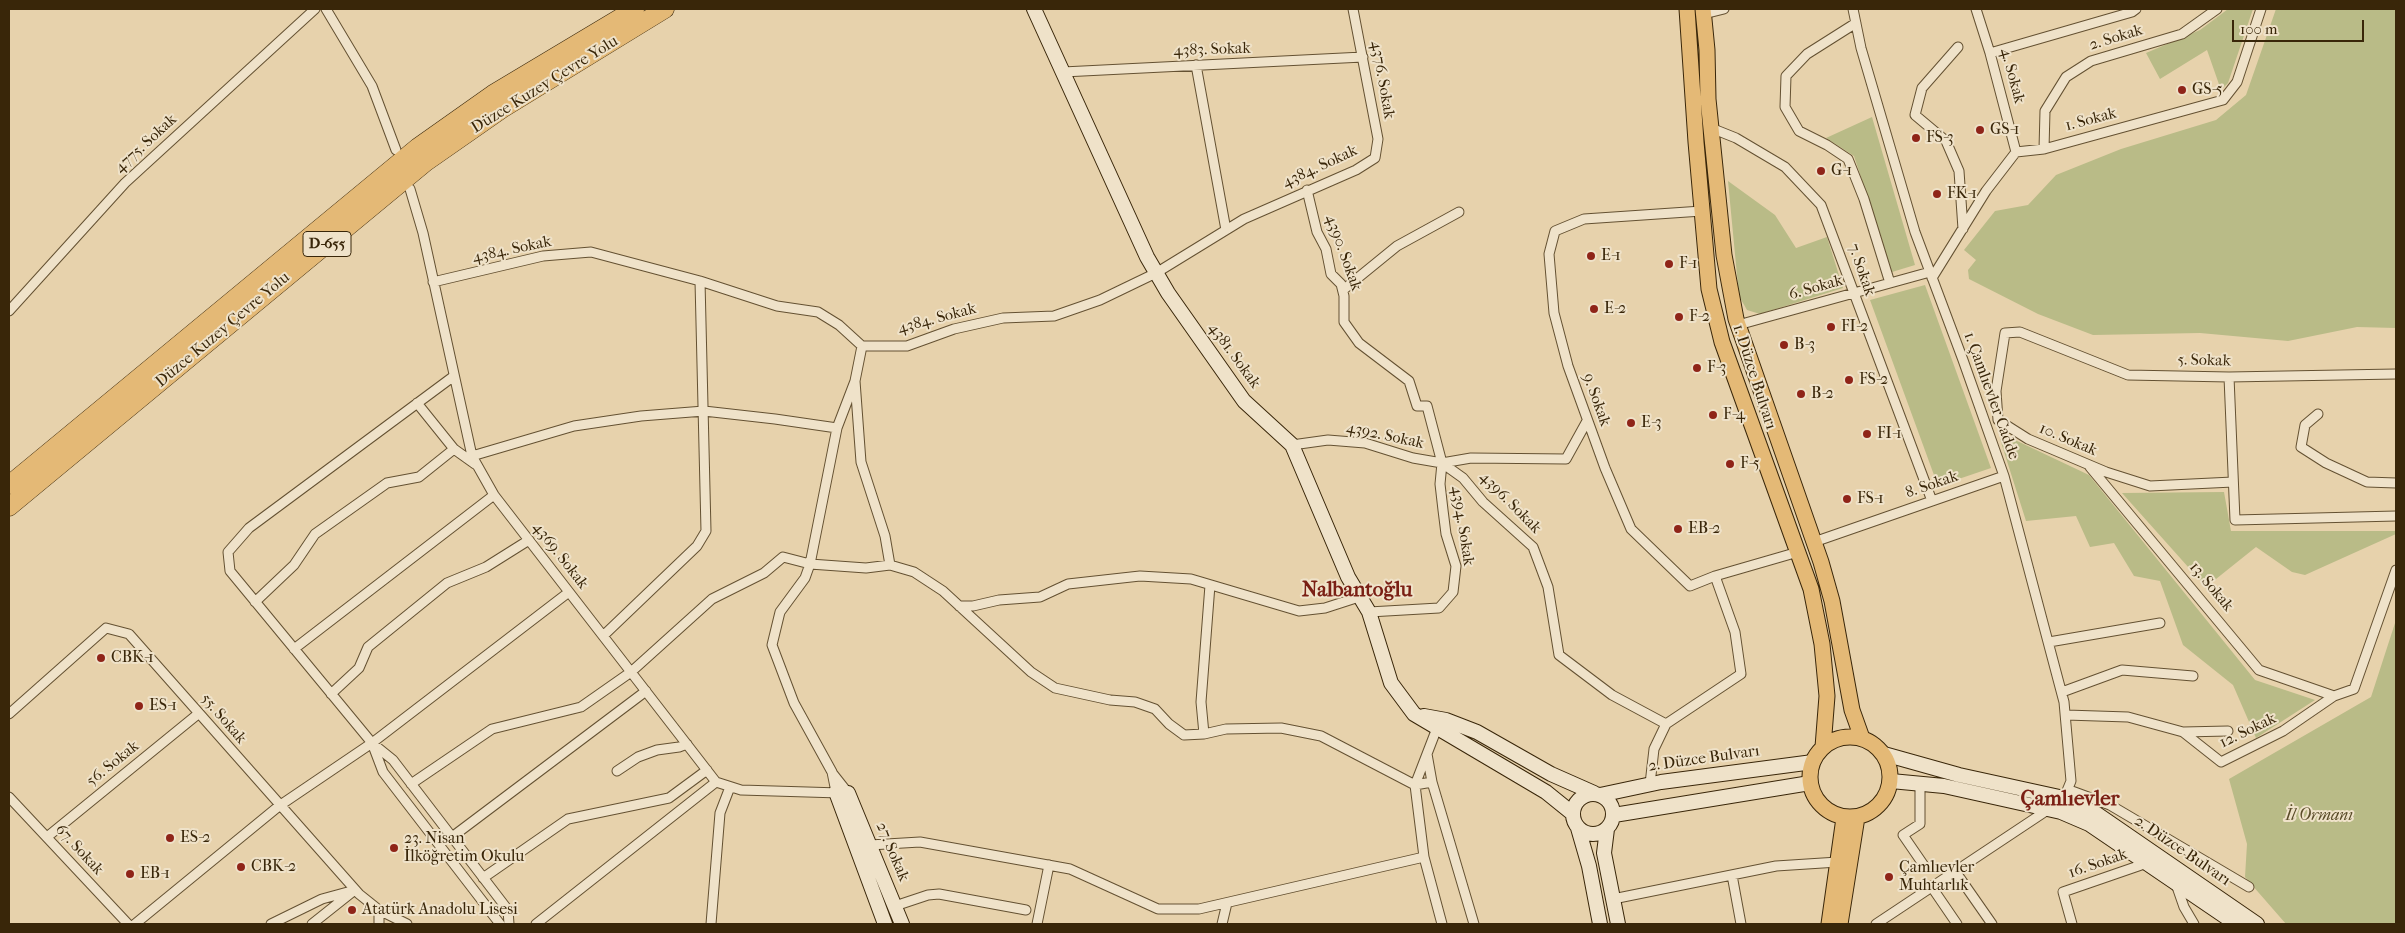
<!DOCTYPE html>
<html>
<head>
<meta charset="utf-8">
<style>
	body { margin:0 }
	#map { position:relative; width:2405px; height:933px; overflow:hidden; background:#e7d2ac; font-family:"IM FELL French Canon",serif }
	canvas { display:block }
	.frame { position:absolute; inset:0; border:10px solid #392609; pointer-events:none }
	.scale { position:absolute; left:2232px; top:20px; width:132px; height:22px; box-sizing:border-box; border:2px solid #392609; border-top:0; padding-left:6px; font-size:15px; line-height:18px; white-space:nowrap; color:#392609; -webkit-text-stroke:4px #efe2c9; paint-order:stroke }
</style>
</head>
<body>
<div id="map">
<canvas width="2405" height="933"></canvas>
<div class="frame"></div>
<div class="scale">100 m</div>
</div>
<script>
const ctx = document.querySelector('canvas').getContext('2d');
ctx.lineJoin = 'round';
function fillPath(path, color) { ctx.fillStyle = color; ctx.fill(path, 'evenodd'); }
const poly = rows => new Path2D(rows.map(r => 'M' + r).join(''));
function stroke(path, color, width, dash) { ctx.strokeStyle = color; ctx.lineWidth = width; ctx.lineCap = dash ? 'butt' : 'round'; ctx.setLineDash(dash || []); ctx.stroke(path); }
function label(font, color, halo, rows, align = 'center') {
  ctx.font = font + ' "IM FELL French Canon",serif'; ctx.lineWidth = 4; ctx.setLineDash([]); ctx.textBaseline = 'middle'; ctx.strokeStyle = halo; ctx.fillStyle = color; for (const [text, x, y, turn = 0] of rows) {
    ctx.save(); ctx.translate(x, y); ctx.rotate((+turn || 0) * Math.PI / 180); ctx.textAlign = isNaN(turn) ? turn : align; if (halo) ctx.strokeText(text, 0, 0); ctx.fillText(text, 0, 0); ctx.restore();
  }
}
fillPath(poly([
	[2228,9,2253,9,2228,83,2221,90,2207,50,2160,79,2146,53,2200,30],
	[2276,9,2396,9,2396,328,2357,327,2288,341,2200,333,2093,335,2038,314,1969,279,1968,270,1976,260,1964,250,1995,211,2028,205,2056,175,2121,149,2216,120,2246,95],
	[1872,117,1915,265,1892,272,1854,156,1826,138],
	[1728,181,1775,215,1796,248,1827,237,1843,288,1760,314,1747,310,1739,296],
	[1925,285,1991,468,1938,486,1870,300],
	[2000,439,2013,439,2089,475,2255,680,2315,700,2256,738,2233,685,2183,645,2160,581,2134,576,2114,543,2090,547,2076,516,2026,521],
	[2224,492,2231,531,2396,531,2396,534,2305,575,2292,572,2256,547,2206,587,2122,493],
	[2396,620,2396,924,2286,924,2245,877,2247,844,2229,779,2371,697]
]), '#b9bb87');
const street = poly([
	[326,9,372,86,396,150],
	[1853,9,1861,48,1915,232,1963,360,2004,476,2064,702,2071,781,2064,798,2049,809,1876,924],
	[1976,9,1990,53,2016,152],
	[1704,14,1724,9],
	[1856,23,1807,54,1786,76,1785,107,1799,131,1827,145,1848,159,1864,199,1890,283],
	[1958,47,1922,88,1915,115,1946,141,1959,171,1963,229],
	[1990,53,2132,12,2136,9],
	[1196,65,1226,230],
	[1063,72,1363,57],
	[1711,128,1736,138,1785,167,1821,205,1932,501],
	[2044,149,2045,111,2066,77,2091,61,2182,34,2217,9],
	[410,189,423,233,472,456,494,495,716,782,741,790,840,793],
	[1307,190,1317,232,1326,249,1331,274,1341,284,1344,296,1344,322,1359,343,1409,381,1417,406,1427,406,1442,463,1440,484,1443,510,1446,534,1456,566,1453,592,1439,608,1369,612],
	[1702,211,1584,219,1555,231,1549,254,1554,313,1568,366,1605,468,1631,529,1690,586,1715,576,1798,552],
	[1932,278,1986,191,2016,152,2044,149,2223,100,2237,82,2261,9],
	[433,282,543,256,591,252,700,281,777,306,818,312,839,325,862,346,907,346,954,329,1003,318,1054,316,1100,300,1156,273,1244,219,1356,170,1375,158,1378,139,1353,9],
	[1343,290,1397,246,1459,212],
	[9,311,125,183,315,9],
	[1738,325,1930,272],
	[862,346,855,381,861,462,885,536,890,565],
	[454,376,249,528,228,552,230,571,372,743,393,760,508,910,509,924],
	[2229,377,2235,520,2396,516],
	[417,403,454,449,475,464],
	[2318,414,2305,425,2301,447,2326,463,2367,482,2396,483],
	[1292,445,1328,440,1365,443,1413,458,1442,463,1471,458,1566,459,1587,421],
	[472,456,574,426,641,416,704,411,775,419,837,428],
	[1442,463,1463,478,1483,502,1533,547,1548,587,1559,655,1612,695,1666,724],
	[2090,467,2259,670,2334,696],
	[2233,482,2150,486,2106,472,2028,439,1998,420,1996,391,2005,333,2020,332,2128,375,2229,377,2396,374],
	[1814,542,2004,476],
	[255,602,294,565,315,534,387,483,419,477,454,449],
	[959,606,973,606,999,600,1040,597,1068,584,1140,576,1191,579,1299,611,1325,608,1359,597],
	[603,636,697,546,706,531,700,281],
	[2049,642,2160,623],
	[294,649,494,495],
	[2062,692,2122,670,2193,676],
	[331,694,359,668,368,647,447,583,486,567,529,540],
	[9,714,106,628,129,634,359,894,379,910,407,924],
	[2066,715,2128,717,2183,732,2221,762,2283,731,2334,696,2354,689,2396,570],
	[1440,725,1437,728,1415,785,1424,857,1442,924],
	[2183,732,2228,731],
	[1204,734,1201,702,1210,585],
	[372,743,383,772,500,924],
	[1427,754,1432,782,1474,924],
	[617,771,638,757,657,750,679,747,687,744],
	[833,774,848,793],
	[411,784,492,729,581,707,631,672,712,599,764,573,783,557,810,564,866,568,890,565,914,572,943,591,1031,672,1055,688,1110,700,1135,702,1155,709,1169,724,1184,735,1204,734,1226,729,1281,728,1321,736,1415,785,1432,782],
	[1650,784,1654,749,1666,724,1741,674,1735,632,1715,576],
	[1920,784,1920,824,1903,835,1925,867],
	[2069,790,2110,805,2249,887],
	[836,792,832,772,794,703,772,645,780,612,805,578,810,564,837,428,855,381],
	[9,797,128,924],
	[47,837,198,714],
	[452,837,646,691],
	[870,845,920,842,1070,869,1158,909,1199,909,1424,857],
	[1955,871,1992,924],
	[1732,875,1741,924],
	[483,878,568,819,669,798,707,770],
	[2176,884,2184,907,2194,924],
	[1931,886,1957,924],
	[1613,899,1776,866,1838,862],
	[895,906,928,895,939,894,1026,910],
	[135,924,279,806,372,743,569,592],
	[271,924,322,899,355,890],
	[312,924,351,893],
	[379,924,379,910],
	[536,924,716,782],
	[711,924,720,813,730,787],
	[1037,924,1049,865],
	[1222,924,1227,903],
	[2072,924,2063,892,2147,863]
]);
const secondary = poly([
	[1034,9,1147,257,1168,293,1244,401,1292,445,1348,577,1369,612,1391,683,1414,714,1546,792,1572,813],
	[1424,716,1446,720,1477,732,1551,774,1594,793],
	[1884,754,1959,775,2064,798,2097,814,2257,924],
	[1891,781,1944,786,2061,812,2089,824,2236,924],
	[836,792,885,924],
	[848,793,902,924],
	'1573 814a20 20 0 1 1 40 0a20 20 0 1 1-40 0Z',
	[1600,795,1661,782,1813,762],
	[1614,815,1810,783],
	[1578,828,1589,866,1600,924],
	[1607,829,1604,853,1618,924]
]);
const primary = poly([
	[1687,9,1696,142,1709,289,1722,342,1811,589,1822,644,1827,696,1823,747],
	[1703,9,1707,50,1708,99,1724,255,1736,319,1821,562,1832,601,1852,710,1862,738],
	'1810 777a40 40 0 1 1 80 0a40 40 0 1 1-80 0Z',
	[1829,924,1844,818],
	[1840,924,1857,817]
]);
const highway = poly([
	[9,485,418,147,493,94,635,9],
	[9,507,426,162,502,109,665,9]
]);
stroke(street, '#645132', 11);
stroke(secondary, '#392609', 16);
stroke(primary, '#392609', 17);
stroke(highway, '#392609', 19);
stroke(street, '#efe2c9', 9);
stroke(secondary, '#efe2c9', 14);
stroke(primary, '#e4b976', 15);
stroke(highway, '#e4b976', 18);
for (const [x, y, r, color] of [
	[2182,90,5,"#8f2418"],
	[1980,130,5,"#8f2418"],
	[1916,138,5,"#8f2418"],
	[1821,171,5,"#8f2418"],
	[1937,194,5,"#8f2418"],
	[1591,256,5,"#8f2418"],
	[1669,264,5,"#8f2418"],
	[1594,309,5,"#8f2418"],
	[1679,317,5,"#8f2418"],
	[1831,327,5,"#8f2418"],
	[1784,345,5,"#8f2418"],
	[1697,368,5,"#8f2418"],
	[1849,380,5,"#8f2418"],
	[1801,394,5,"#8f2418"],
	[1713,415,5,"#8f2418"],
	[1631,423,5,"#8f2418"],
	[1867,434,5,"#8f2418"],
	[1730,464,5,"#8f2418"],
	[1847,499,5,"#8f2418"],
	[1678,529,5,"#8f2418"],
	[101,658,5,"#8f2418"],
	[139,706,5,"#8f2418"],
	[170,838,5,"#8f2418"],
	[394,848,5,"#8f2418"],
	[241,867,5,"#8f2418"],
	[130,874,5,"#8f2418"],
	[1889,877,5,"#8f2418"],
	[352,910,5,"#8f2418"]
]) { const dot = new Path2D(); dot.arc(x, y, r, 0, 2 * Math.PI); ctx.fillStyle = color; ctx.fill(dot); stroke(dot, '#efe2c9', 2); }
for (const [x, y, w] of [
	[327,244,48]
]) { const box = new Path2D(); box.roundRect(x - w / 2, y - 12.5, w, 25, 4); ctx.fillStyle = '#efe2c9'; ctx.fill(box); stroke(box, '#392609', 1); }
label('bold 15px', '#392609', null, [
	["D-655",327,244]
]);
label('16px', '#392609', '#efe2c9', [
	["2. Sokak",2116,38,-17],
	["4383. Sokak",1212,50,-2],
	["4. Sokak",2012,76,75],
	["4376. Sokak",1382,80,80],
	["Düzce Kuzey Çevre Yolu",545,85,-32],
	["1. Sokak",2091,120,-15],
	["4775. Sokak",146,144,-43],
	["4384. Sokak",1320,167,-25],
	["4384. Sokak",512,250,-12],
	["4390. Sokak",1343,253,70],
	["7. Sokak",1861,270,71],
	["6. Sokak",1816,288,-16],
	["4384. Sokak",937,319,-15],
	["Düzce Kuzey Çevre Yolu",223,330,-40],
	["4381. Sokak",1234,356,54],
	["5. Sokak",2204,361,1],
	["1. Düzce Bulvarı",1754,377,72],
	["1. Çamlıevler Cadde",1991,396,70],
	["9. Sokak",1596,400,70],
	["4392. Sokak",1385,436,12],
	["10. Sokak",2068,440,23],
	["8. Sokak",1932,485,-19],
	["4396. Sokak",1510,503,45],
	["4394. Sokak",1462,526,81],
	["4369. Sokak",560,556,52],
	["13. Sokak",2211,587,50],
	["55. Sokak",223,719,49],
	["12. Sokak",2248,731,-26],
	["2. Düzce Bulvarı",1704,759,-8],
	["56. Sokak",113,764,-39],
	["67. Sokak",79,850,47],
	["2. Düzce Bulvarı",2182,851,34],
	["27. Sokak",892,852,67],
	["16. Sokak",2098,864,-19]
]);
label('16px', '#392609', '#efe2c9', [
	["GS-5",2192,90],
	["GS-1",1990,130],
	["FS-3",1926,138],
	["G-1",1831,171],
	["FK-1",1947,194],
	["E-1",1601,256],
	["F-1",1679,264],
	["E-2",1604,309],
	["F-2",1689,317],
	["FI-2",1841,327],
	["B-3",1794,345],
	["F-3",1707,368],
	["FS-2",1859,380],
	["B-2",1811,394],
	["F-4",1723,415],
	["E-3",1641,423],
	["FI-1",1877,434],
	["F-5",1740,464],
	["FS-1",1857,499],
	["EB-2",1688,529],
	["CBK-1",111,658],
	["ES-1",149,706],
	["ES-2",180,838],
	["23. Nisan",404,839],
	["İlköğretim Okulu",404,857],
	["CBK-2",251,867],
	["Çamlıevler",1899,868],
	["Muhtarlık",1899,886],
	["EB-1",140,874],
	["Atatürk Anadolu Lisesi",362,910]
], 'left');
label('italic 16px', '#594b28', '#efe2c9', [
	["İl Ormanı",2319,816]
]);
label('bold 21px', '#7a1f14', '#efe2c9', [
	["Nalbantoğlu",1357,591],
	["Çamlıevler",2070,800]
]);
</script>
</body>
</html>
